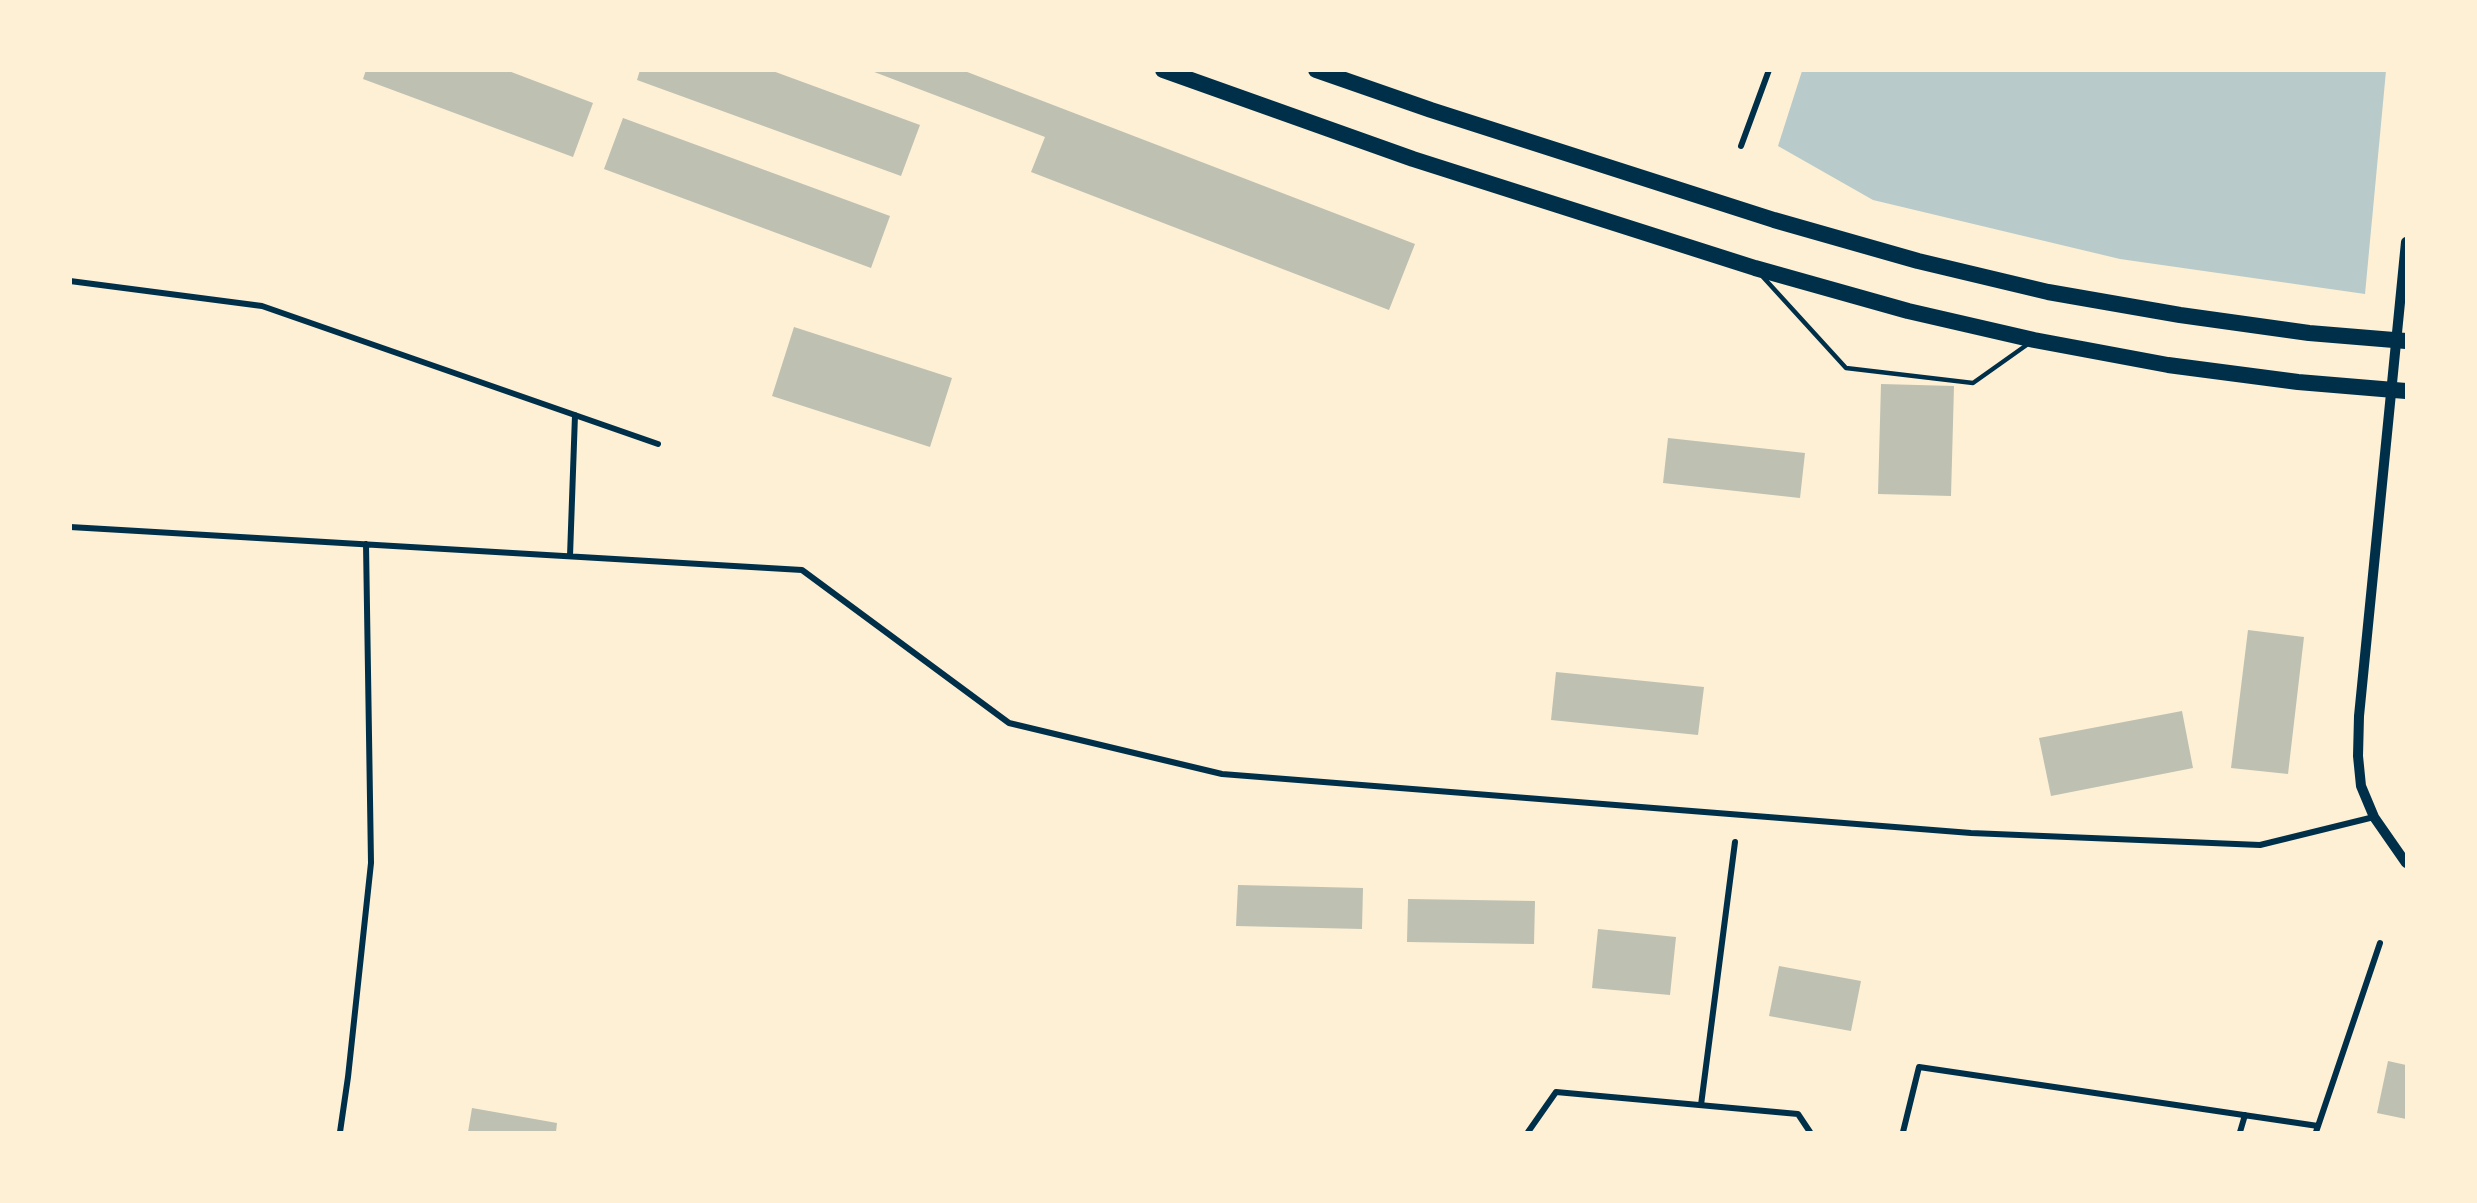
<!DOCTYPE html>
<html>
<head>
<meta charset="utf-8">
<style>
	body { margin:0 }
	#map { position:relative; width:2477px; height:1203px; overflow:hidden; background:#fdf0d5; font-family:"Open Sans",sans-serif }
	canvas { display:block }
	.frame { position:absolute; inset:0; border:72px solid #fdf0d5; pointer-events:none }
</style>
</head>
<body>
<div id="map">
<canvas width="2477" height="1203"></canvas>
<div class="frame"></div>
</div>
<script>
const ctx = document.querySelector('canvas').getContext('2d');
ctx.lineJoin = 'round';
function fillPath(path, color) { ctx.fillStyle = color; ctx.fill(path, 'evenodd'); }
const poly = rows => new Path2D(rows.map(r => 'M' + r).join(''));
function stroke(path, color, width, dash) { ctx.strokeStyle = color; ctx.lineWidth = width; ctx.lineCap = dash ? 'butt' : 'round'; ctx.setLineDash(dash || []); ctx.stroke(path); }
fillPath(poly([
	[1802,71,2386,71,2365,294,2120,259,1873,200,1778,146]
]), '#b9caca');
fillPath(poly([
	[366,70,506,70,593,103,573,157,363,79],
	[640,70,770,70,920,125,901,176,637,80],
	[869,70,962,70,1415,244,1389,310,1031,172,1045,137],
	[623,118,890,216,871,268,604,169],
	[794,327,952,378,930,447,772,396],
	[1881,384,1954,386,1951,496,1878,494],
	[1668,438,1805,453,1800,498,1663,483],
	[2248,630,2304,637,2288,774,2231,768],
	[1556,672,1704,687,1698,735,1551,720],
	[2182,711,2193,768,2051,796,2039,738],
	[1238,885,1363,888,1362,929,1236,926],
	[1408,899,1535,901,1534,944,1407,942],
	[1598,929,1676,937,1670,995,1592,988],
	[1779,966,1861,981,1851,1031,1769,1016],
	[2388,1061,2406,1065,2406,1119,2377,1113],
	[472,1108,557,1123,556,1132,468,1132]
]), '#bec0b2');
stroke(poly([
	[1763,277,1846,368,1973,383,2028,344]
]), '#003049', 4.5);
stroke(poly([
	[1741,146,1769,70],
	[70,281,262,306,658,444],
	[70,527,802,570,1009,723,1222,774,1971,833,2260,845,2374,817],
	[570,556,575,415],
	[1701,1105,1735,842],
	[340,1132,348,1077,371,863,366,544],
	[1528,1132,1556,1092,1798,1114,1810,1132],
	[1903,1132,1919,1067,2318,1126],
	[2240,1132,2245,1115],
	[2316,1132,2380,943]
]), '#003049', 6);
stroke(poly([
	[2406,242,2359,716,2358,756,2361,786,2374,817,2406,863]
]), '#003049', 10);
stroke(poly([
	[1163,70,1413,159,1755,268,1908,311,2034,340,2168,365,2298,382,2406,391],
	[1316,70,1431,110,1774,220,1918,261,2048,292,2180,315,2309,333,2406,341]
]), '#003049', 16);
</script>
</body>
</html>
